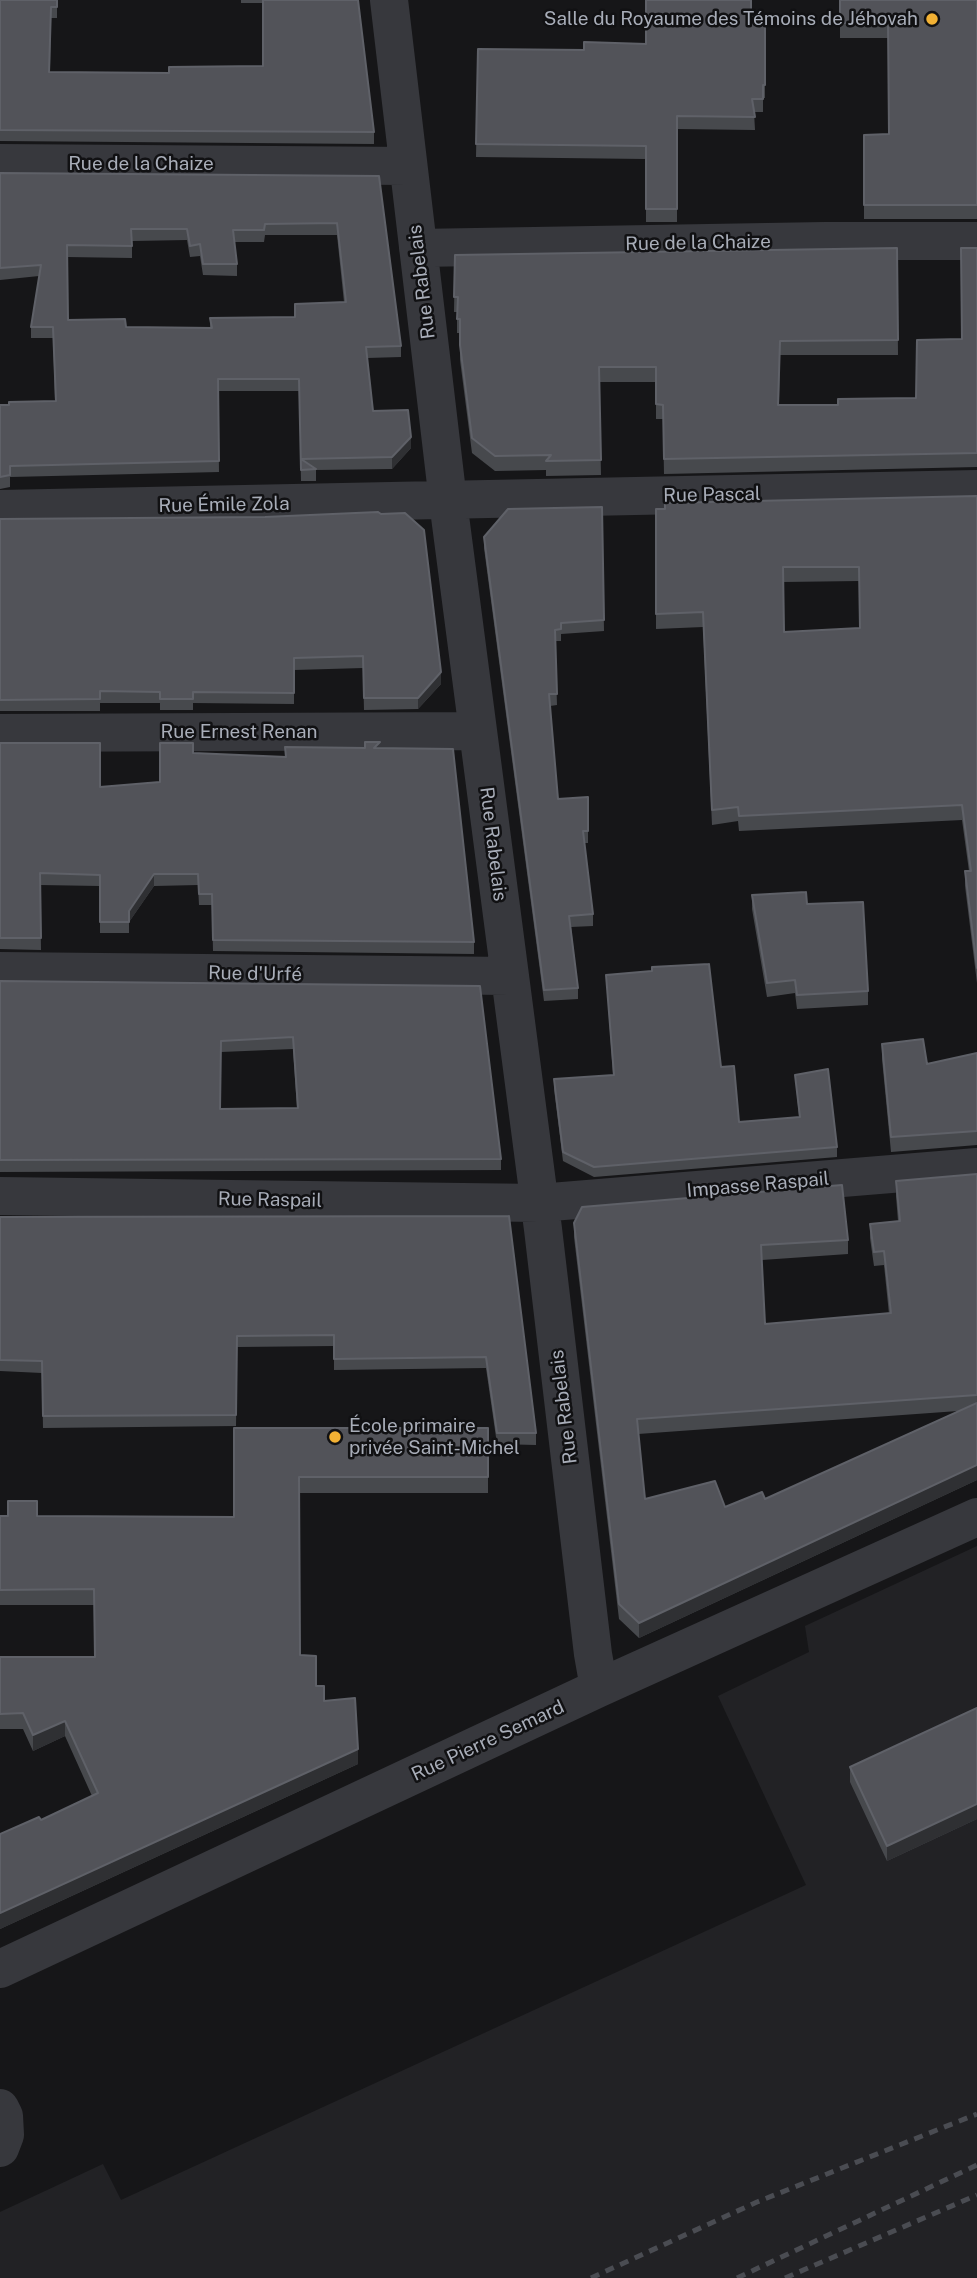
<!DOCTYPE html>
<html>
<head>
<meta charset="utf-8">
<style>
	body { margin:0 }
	canvas { display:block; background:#161618 }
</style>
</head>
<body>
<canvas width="977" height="2278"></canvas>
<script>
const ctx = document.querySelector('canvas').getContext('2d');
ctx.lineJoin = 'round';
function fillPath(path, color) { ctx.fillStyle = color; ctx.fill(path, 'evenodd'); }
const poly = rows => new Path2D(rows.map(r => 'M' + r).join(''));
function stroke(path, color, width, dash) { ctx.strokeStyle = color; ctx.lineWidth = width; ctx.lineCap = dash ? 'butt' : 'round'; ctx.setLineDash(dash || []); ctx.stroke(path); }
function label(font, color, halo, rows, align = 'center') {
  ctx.font = font + ' "Public Sans",sans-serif'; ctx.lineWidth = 5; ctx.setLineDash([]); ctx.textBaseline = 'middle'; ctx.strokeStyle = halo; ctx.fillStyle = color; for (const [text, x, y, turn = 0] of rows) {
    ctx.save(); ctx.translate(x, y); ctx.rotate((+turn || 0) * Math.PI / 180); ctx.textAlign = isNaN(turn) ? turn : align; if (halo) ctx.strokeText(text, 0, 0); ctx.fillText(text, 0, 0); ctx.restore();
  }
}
fillPath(poly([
	[977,1546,977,2278,0,2278,0,2212,103,2164,121,2200,806,1885,718,1696,809,1652,805,1626]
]), '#222225');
stroke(poly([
	[389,0,448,501,543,1229,593,1654,599,1688],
	[0,163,408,166],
	[418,248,825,241,977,241],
	[0,509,977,489],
	[0,733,478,731],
	[0,971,510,976],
	[0,1196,539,1203,977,1167],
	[0,1969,599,1688,977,1517],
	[0,2108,4,2116,5,2135,0,2148]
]), '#37383d', 38);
stroke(poly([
	[591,2278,757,2202,977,2114],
	[737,2278,977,2165],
	[785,2278,977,2195]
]), '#4a4c52', 5, [9, 7]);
fillPath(poly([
	[0,0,57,7,57,18,51,18,50,72,169,73,263,66,263,3,241,3,241,0,358,0,374,132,374,144,0,141],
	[840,0,977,0,977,219,864,219,864,135,889,134,888,38,840,38],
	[751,17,765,18,765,98,763,98,763,112,754,112,755,130,677,129,677,222,646,222,646,159,476,157,478,49,584,50,646,44],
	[0,173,379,176,401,346,401,357,367,358,373,411,411,448,392,469,316,470,316,481,301,481,299,391,218,391,219,472,10,477,10,487,0,489,0,405,55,401,53,338,31,338,31,327,39,276,0,280],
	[265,235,337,235,344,302,295,317,210,318,210,328,126,327,68,320,67,257,132,258,132,241,187,240,190,257,200,256,203,275,237,276,237,264,234,242,264,242],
	[897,248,898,355,780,355,779,405,838,405,916,398,962,339,977,248,977,467,664,474,663,419,656,419,656,382,599,382,601,475,546,476,546,470,495,471,472,453,460,360,460,333,457,333,457,312,454,312,455,255],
	[977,496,977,983,965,886,965,871,969,871,962,820,739,831,738,821,712,825,703,627,656,629,656,509],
	[859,581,860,628,784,632,783,582],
	[602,507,604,631,561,634,561,641,555,641,557,705,550,706,558,799,588,797,588,843,584,843,593,914,593,926,571,927,578,988,578,999,544,1001,484,548,484,537],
	[0,519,441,684,418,709,364,710,363,668,294,670,294,704,193,703,193,710,160,710,160,703,100,703,100,711,0,711],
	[0,743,100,787,160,782,193,753,285,757,380,748,474,942,474,954,213,951,212,905,199,905,198,885,154,886,129,922,129,933,100,933,100,886,40,885,41,950,0,949],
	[752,895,807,904,868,991,868,1005,797,1009,795,993,767,997,752,909],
	[606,975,721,1067,739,1122,799,1117,795,1075,837,1147,837,1157,594,1177,563,1161,554,1089,554,1079,613,1075],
	[0,981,480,986,501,1159,501,1170,0,1172],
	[293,1049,297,1108,220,1109,221,1052],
	[882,1044,927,1064,977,1053,977,1145,891,1152,882,1059],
	[977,1174,977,1480,639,1638,619,1619,574,1237,574,1223,848,1240,848,1254,762,1260,765,1324,889,1314,884,1265,874,1266,870,1238,870,1224,898,1221,896,1196,896,1181],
	[958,1411,765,1499,725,1507,645,1499,638,1434],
	[509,1216,536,1433,536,1445,497,1444,486,1368,334,1370,334,1346,237,1347,236,1426,43,1428,42,1373,0,1371,0,1217],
	[234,1428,488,1428,488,1493,299,1493,300,1655,358,1764,0,1929,0,1834,41,1820,92,1796,65,1736,33,1751,23,1729,0,1729,0,1657,95,1657,94,1605,0,1605,0,1516,234,1517],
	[977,1708,977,1819,887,1861,850,1782,850,1767]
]), '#47494d');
fillPath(poly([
	[411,437,411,448,392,469,392,457],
	[441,672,441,684,418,709,418,698],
	[154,874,154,886,129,922,129,911],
	[977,1465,977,1480,639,1638,639,1623],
	[65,1721,65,1736,33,1751,33,1735],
	[358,1749,358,1764,0,1929,0,1913],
	[977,1804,977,1819,887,1861,887,1846]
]), '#2f3033');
const building = poly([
	[0,0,57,0,57,7,51,7,49,72,169,73,169,67,263,66,263,0,358,0,374,132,0,130,0,0],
	[646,0,751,0,751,17,765,18,765,85,763,85,763,99,752,99,755,117,677,116,677,209,646,209,646,146,476,144,478,49,584,50,584,42,646,44,646,0],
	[840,0,977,0,977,205,864,205,864,135,889,134,888,23,840,23,840,0],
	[0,173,379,176,401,346,366,347,373,411,408,410,411,437,392,457,301,459,316,469,301,470,299,379,218,379,219,461,10,466,10,475,0,477,0,405,9,405,9,402,56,401,53,327,31,327,41,265,0,268,0,173],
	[337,223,346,302,295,304,295,317,210,318,212,328,126,327,125,319,68,320,67,245,132,246,131,229,187,229,190,246,200,244,203,264,237,264,233,230,264,230,265,224,337,223],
	[897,248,898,340,780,341,778,405,838,405,838,399,916,398,917,340,962,339,961,248,977,248,977,453,664,459,663,405,656,404,656,367,599,367,601,460,546,461,551,455,495,456,472,438,460,345,460,319,457,319,458,297,454,297,455,255,897,248],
	[977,496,977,968,965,871,971,871,962,805,739,816,738,807,712,810,703,612,656,614,656,509,665,509,665,503,977,496],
	[783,567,859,567,860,628,784,632,783,567],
	[602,507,604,620,561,623,561,629,555,630,557,694,549,694,558,799,588,797,588,831,583,831,593,914,569,916,578,988,544,990,484,537,508,509,602,507],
	[378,512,381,514,405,513,424,530,441,672,418,698,364,698,363,656,294,658,294,693,193,692,193,699,160,699,160,692,100,691,100,699,0,700,0,519,265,517,378,512],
	[365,742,380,742,374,748,453,749,474,942,213,940,212,894,199,894,198,874,154,874,129,911,129,922,100,922,100,875,40,873,41,938,0,938,0,743,100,743,100,787,160,782,160,743,193,743,193,753,286,757,285,747,365,748,365,742],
	[806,892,807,904,863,902,868,991,797,995,795,980,767,983,752,895,806,892],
	[709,964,721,1067,734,1066,739,1122,800,1117,795,1075,828,1069,837,1147,594,1167,563,1152,554,1079,614,1075,606,975,652,971,652,967,709,964],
	[0,981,480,986,501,1159,0,1160,0,981],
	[293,1037,298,1108,220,1109,221,1041,293,1037],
	[923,1039,927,1064,977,1053,977,1131,891,1137,882,1044,923,1039],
	[977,1174,977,1395,637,1419,645,1499,715,1481,725,1507,762,1492,765,1499,977,1403,977,1465,639,1623,619,1604,574,1223,582,1207,842,1185,848,1240,761,1245,765,1324,891,1313,884,1251,874,1252,870,1224,900,1221,896,1181,977,1174],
	[509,1216,536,1433,497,1433,486,1357,334,1359,334,1335,237,1336,236,1415,43,1416,42,1361,0,1360,0,1217,509,1216],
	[234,1428,488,1428,488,1477,299,1477,300,1655,316,1656,316,1686,324,1686,324,1701,355,1698,358,1749,0,1913,0,1834,39,1817,41,1820,98,1793,65,1721,33,1735,23,1713,0,1714,0,1657,95,1657,94,1589,0,1590,0,1516,8,1516,8,1501,37,1501,37,1516,234,1517,234,1428],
	[977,1708,977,1804,887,1846,850,1767,977,1708]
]);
fillPath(building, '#525359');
stroke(building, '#5f6168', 2);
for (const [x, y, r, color] of [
	[932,19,7,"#f2b134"],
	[335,1437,7,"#f2b134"]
]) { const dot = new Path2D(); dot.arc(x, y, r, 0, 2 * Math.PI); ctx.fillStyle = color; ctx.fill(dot); stroke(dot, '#111113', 2.5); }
label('19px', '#a8adb8', '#111113', [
	["Salle du Royaume des Témoins de Jéhovah",918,19],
	["École primaire",349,1426,"left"],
	["privée Saint-Michel",349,1448,"left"]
], 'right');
label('19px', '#a8adb8', '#111113', [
	["Rue de la Chaize",141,164],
	["Rue de la Chaize",698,243,-1],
	["Rue Rabelais",422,282,-97],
	["Rue Pascal",712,495,-1],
	["Rue Émile Zola",224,505,-1],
	["Rue Ernest Renan",239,732],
	["Rue Rabelais",493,844,83],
	["Rue d'Urfé",255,974,1],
	["Impasse Raspail",758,1185,-5],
	["Rue Raspail",270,1200,1],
	["Rue Rabelais",564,1407,-97],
	["Rue Pierre Semard",488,1741,-25]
]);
</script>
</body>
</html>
